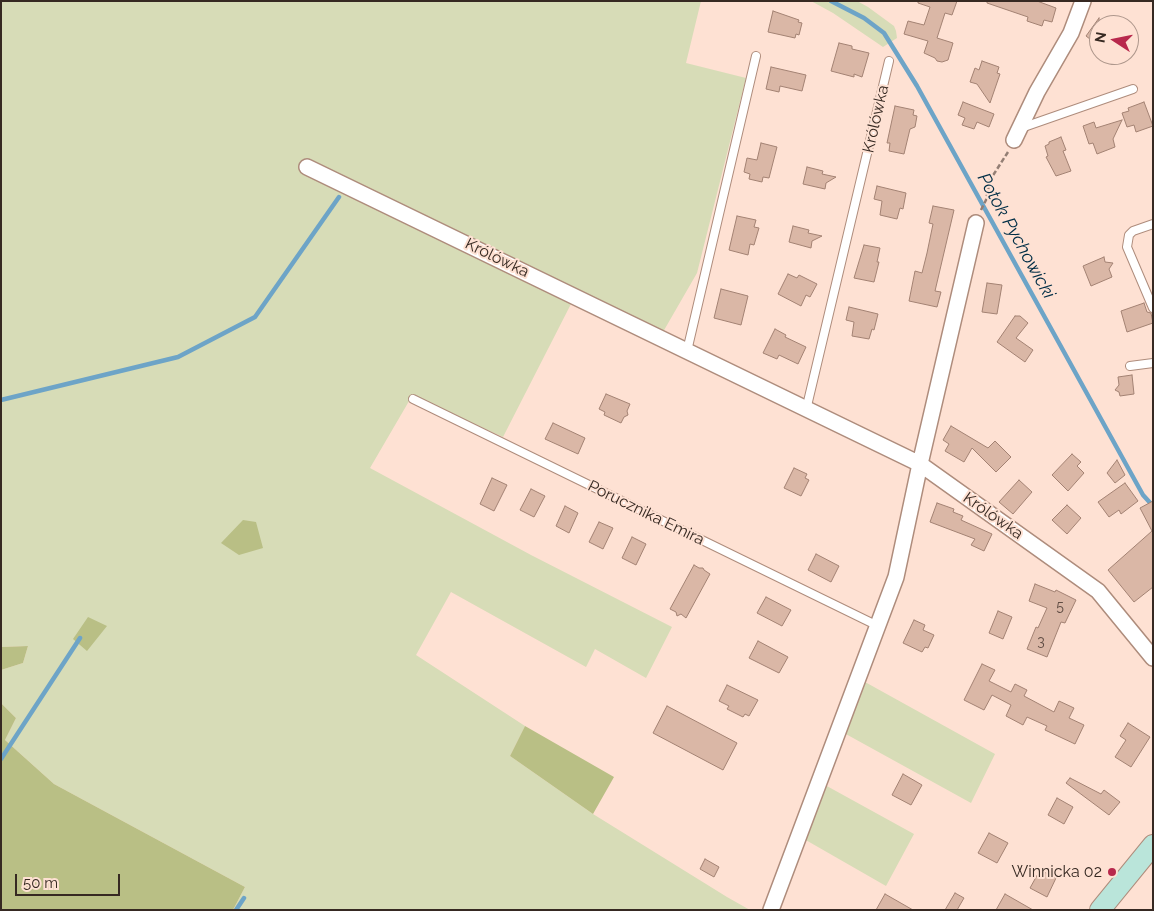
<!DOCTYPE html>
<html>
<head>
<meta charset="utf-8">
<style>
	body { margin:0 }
	#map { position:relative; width:1154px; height:911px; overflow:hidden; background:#fee1d3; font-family:Raleway,sans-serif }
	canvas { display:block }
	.frame { position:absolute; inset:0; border:2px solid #362922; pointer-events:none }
	.north { position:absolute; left:1089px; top:15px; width:50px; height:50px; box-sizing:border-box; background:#fee1d3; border:1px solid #ae978c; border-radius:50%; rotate:281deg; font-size:14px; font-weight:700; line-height:20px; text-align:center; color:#362922 }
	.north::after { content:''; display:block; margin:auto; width:18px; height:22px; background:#b8284c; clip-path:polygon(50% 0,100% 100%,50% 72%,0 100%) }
	.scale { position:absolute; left:15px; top:874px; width:105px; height:22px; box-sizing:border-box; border:2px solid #362922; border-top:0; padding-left:6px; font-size:15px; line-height:18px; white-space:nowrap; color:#362922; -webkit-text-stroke:4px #fee1d3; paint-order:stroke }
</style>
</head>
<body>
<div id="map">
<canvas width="1154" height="911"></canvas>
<div class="frame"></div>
<div class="north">N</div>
<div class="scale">50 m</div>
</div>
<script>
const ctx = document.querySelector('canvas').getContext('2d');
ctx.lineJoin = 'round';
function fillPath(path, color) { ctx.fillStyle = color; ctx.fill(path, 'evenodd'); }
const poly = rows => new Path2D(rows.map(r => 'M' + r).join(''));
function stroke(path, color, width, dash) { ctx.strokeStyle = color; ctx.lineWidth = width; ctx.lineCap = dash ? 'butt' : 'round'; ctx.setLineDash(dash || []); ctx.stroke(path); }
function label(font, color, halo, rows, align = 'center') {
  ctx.font = font + ' Raleway,sans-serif'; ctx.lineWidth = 4; ctx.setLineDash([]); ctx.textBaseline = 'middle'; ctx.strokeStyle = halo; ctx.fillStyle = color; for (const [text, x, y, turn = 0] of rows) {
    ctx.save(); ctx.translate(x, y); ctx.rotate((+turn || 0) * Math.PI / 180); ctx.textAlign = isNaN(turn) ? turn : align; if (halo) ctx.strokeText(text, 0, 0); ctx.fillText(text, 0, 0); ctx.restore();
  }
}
fillPath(poly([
	[1,1,701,1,686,63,746,78,697,273,663,332,572,302,503,437,412,396,370,468,531,555,672,627,646,678,595,649,586,667,451,592,416,655,525,726,510,756,593,814,727,897,750,910,233,910,245,887,54,784,5,740,16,718,1,703,1,670,23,663,28,646,1,647],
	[811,1,857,1,868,7,894,26,896,31,897,38,883,47,833,13],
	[865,682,995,754,971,803,844,733],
	[825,785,914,834,886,886,804,839]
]), '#d7dcb7');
fillPath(poly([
	[243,520,256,522,263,548,239,555,221,543],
	[88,617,107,626,87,651,73,639],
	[28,646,23,663,1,670,1,647],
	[1,703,16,718,5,740,54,784,245,887,233,910,1,910],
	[525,726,614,777,593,814,510,756]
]), '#b9bf85');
stroke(poly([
	[831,1,864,18,884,33,917,86,1143,495,1153,506],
	[1,400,178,357,255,317,339,197],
	[1,759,80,638],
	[236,910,244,898]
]), '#6da4c7', 4.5);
const building = poly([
	[918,1,957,1,952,15,945,13,937,38,953,43,948,60,942,62,937,61,935,58,924,53,928,41,904,34,908,21,924,25,930,7,918,3,918,1],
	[987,1,1037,1,1056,8,1052,22,1044,20,1042,26,1027,21,1028,17,987,3,987,1],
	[773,11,799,20,798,22,802,23,799,35,796,34,795,38,768,32,773,11],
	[1099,18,1099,46,1086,36,1099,18],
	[839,43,852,46,852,49,869,53,862,77,854,74,854,77,831,71,839,43],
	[982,61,999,67,997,73,1000,74,990,103,977,84,970,82,975,68,979,70,982,61],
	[771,67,806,75,802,91,780,86,779,92,766,89,771,67],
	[963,102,994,114,989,127,977,122,974,129,962,125,965,118,958,115,963,102],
	[1144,102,1153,126,1136,132,1134,125,1127,127,1122,113,1129,111,1128,108,1144,102],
	[895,106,914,110,913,115,917,116,915,127,910,129,904,154,889,151,890,143,887,143,895,106],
	[1122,120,1113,139,1115,147,1097,154,1093,143,1089,144,1083,126,1094,122,1096,128,1122,120],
	[1061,137,1066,150,1063,151,1071,171,1056,176,1046,157,1048,156,1045,146,1049,144,1049,142,1061,137],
	[761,143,777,147,769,178,763,177,762,182,749,179,750,174,744,172,747,158,757,160,761,143],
	[807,167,823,171,822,174,836,177,826,183,825,189,803,184,807,167],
	[877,186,906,193,903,209,900,208,897,219,880,215,882,201,874,199,877,186],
	[933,206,954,210,935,291,941,292,937,307,909,301,915,271,922,273,927,253,933,224,929,223,933,206],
	[737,216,756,220,754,227,759,228,754,245,750,244,748,255,729,250,737,216],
	[793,226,809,230,808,233,822,236,812,241,811,248,789,242,793,226],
	[864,245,880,248,877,262,879,262,874,282,854,278,864,245],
	[1104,257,1105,262,1113,263,1109,269,1112,277,1091,286,1083,266,1104,257],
	[788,274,797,278,799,275,817,284,810,297,806,295,801,306,778,294,788,274],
	[987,283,1002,285,997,314,982,312,987,283],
	[721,289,748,296,741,325,714,318,721,289],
	[1144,303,1147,312,1151,313,1153,323,1127,332,1121,311,1144,303],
	[849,307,878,314,874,330,872,329,869,339,852,336,854,322,846,320,849,307],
	[1015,316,1020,316,1028,323,1016,338,1033,350,1025,362,997,342,1015,316],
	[775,329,786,335,785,337,806,347,798,364,779,355,777,359,763,353,775,329],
	[1132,375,1134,394,1120,396,1119,392,1115,390,1119,385,1118,377,1132,375],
	[606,394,630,404,627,411,628,415,624,417,621,423,604,415,605,412,599,409,606,394],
	[553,423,585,438,578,454,545,439,553,423],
	[951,426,988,448,995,441,1011,457,996,472,972,448,964,462,945,451,949,444,943,440,951,426],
	[1072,454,1081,462,1077,466,1084,473,1068,491,1052,475,1072,454],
	[1117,460,1125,475,1115,483,1107,473,1117,460],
	[794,468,807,474,805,478,809,480,801,496,784,488,794,468],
	[492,478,507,485,494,511,480,504,492,478],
	[1019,480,1032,492,1013,514,999,502,1019,480],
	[1125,483,1138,501,1121,514,1119,510,1109,517,1098,502,1125,483],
	[531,489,545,496,534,517,520,510,531,489],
	[1153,501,1153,587,1134,602,1108,570,1152,531,1140,508,1153,501],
	[937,503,954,509,953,512,963,516,961,520,992,534,984,551,971,545,975,539,930,522,937,503],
	[1067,505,1081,518,1067,534,1052,520,1067,505],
	[565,506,578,513,569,533,556,526,565,506],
	[599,522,613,528,603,549,589,542,599,522],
	[632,537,646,544,636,565,622,558,632,537],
	[816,554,839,566,831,582,808,570,816,554],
	[694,565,699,568,703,568,704,570,710,574,686,618,681,614,677,616,676,612,670,609,694,565],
	[1035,584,1055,592,1056,590,1076,600,1065,623,1061,622,1047,657,1027,649,1036,627,1038,628,1047,608,1029,601,1035,584],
	[766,597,791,610,782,626,757,613,766,597],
	[998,611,1012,617,1003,639,989,633,998,611],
	[914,620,925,625,923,630,934,635,928,648,925,647,922,652,903,643,914,620],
	[758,641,788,657,779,673,749,658,758,641],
	[982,664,995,670,989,681,1011,692,1015,684,1027,690,1024,696,1054,712,1059,701,1074,708,1069,718,1084,725,1075,744,1045,730,1047,726,1027,717,1023,725,1006,716,1011,705,992,695,984,710,964,700,982,664],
	[727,685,758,700,749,716,745,714,743,717,727,709,729,706,719,701,727,685],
	[667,706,737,743,723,770,653,733,667,706],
	[1128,723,1150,737,1131,767,1115,757,1126,740,1120,736,1128,723],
	[903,774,922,785,911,805,892,795,903,774],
	[1070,778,1101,794,1104,790,1120,802,1109,815,1066,783,1070,778],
	[1057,798,1073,807,1064,824,1048,815,1057,798],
	[989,833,1008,843,997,863,978,853,989,833],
	[705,859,719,867,714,877,700,869,705,859],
	[1040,870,1056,878,1047,897,1030,888,1040,870],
	[955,893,964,898,957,910,945,910,955,893],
	[885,894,913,910,876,910,885,894],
	[1005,894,1033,910,996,910,1005,894]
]);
fillPath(building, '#dab7a6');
stroke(building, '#a38273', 1);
const lane = poly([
	[1021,128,1133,89],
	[1153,224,1133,231,1129,235,1127,247,1153,308],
	[687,351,756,56],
	[1130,366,1153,363],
	[413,399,878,626],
	[806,410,889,61]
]);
const street = poly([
	[1014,140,1037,92,1071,33,1083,1],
	[307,167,920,464,1098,591,1153,658],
	[771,910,896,577,920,464,976,223]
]);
const secondary = poly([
	[1100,910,1153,845]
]);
stroke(lane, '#ae8c7c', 10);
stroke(street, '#ae8c7c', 18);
stroke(secondary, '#ae8c7c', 22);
stroke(poly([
	[981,210,986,200,990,180,1008,152]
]), '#947f75', 2.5, [5, 2.5]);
stroke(lane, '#fff', 8);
stroke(street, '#fff', 15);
stroke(secondary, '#bae5da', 20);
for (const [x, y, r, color] of [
	[1112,872,5,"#b8284c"]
]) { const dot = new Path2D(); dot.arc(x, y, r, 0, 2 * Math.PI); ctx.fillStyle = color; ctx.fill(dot); stroke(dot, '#fee1d3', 2); }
label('14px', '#5f4c43', null, [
	["5",1060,607],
	["3",1041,642]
]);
label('16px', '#362922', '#fee1d3', [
	["Królówka",876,119,-77],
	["Królówka",497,258,26],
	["Porucznika Emira",646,513,26],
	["Królówka",993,516,35]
]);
label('16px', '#362922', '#fee1d3', [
	["Winnicka 02",1102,872]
], 'right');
label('italic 18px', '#002e46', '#fee1d3', [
	["Potok Pychowicki",1016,236,61]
]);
</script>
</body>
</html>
